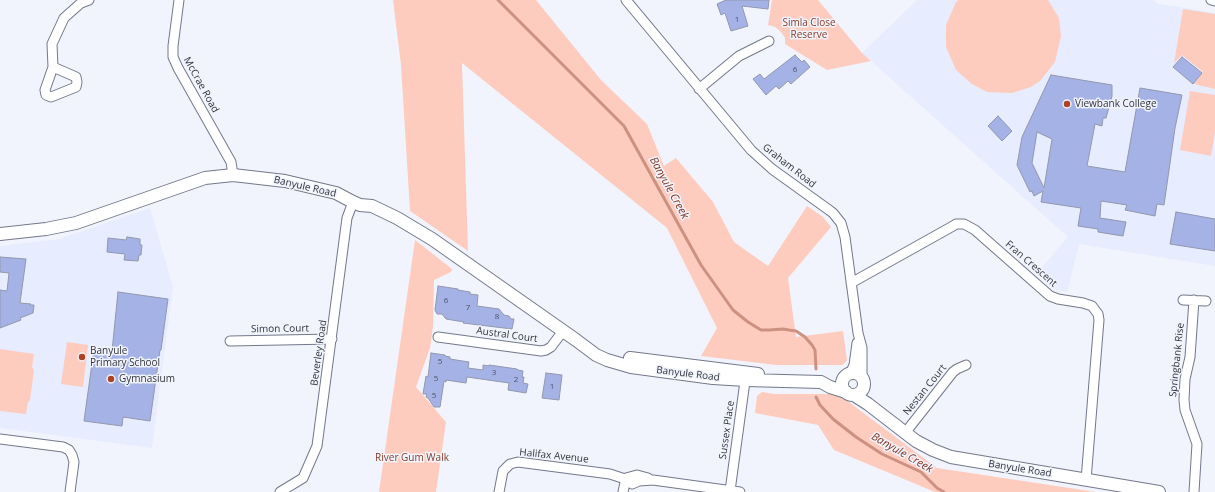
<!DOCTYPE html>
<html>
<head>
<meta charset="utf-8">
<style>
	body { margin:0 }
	canvas { display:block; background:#f1f4fd }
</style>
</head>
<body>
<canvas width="1215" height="492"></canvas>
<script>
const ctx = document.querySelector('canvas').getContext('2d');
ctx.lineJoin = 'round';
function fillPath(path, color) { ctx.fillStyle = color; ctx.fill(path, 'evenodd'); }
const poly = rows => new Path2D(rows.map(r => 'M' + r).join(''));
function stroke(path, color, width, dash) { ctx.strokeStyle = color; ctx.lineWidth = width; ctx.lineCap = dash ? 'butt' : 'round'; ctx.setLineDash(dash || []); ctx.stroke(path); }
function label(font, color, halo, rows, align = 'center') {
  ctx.font = font + ' "Open Sans",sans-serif'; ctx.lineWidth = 3; ctx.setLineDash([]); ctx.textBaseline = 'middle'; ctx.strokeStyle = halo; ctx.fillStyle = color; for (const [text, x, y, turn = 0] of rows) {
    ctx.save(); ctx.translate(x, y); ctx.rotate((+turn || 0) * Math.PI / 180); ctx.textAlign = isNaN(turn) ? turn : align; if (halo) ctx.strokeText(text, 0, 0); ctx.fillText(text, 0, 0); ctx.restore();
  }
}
fillPath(poly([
	[917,0,1152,0,1160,4,1215,13,1215,266,1079,244,1067,292,1054,289,1037,273,1068,237,862,53],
	[150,208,173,287,152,448,0,428,0,246,59,239]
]), '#e7ecfe');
fillPath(poly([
	[393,0,536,0,601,80,647,124,664,166,676,158,713,202,734,242,768,266,807,206,823,217,831,227,788,278,796,337,843,331,847,360,843,365,776,365,701,356,717,328,667,228,462,63,468,251,410,211,401,65],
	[772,0,818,0,862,53,871,61,827,70,785,44,785,38,781,32,775,27,768,25],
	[958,0,1048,0,1059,18,1061,36,1055,62,1040,81,1031,87,1012,93,987,92,972,84,956,70,946,47,946,25,956,2],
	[1183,9,1215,14,1215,89,1194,84,1203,72,1182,55,1174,63],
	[1190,91,1215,95,1215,131,1211,156,1180,150],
	[415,240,452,269,451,272,434,280,433,326,430,348,416,387,446,422,436,492,379,492],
	[67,342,88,345,83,387,61,384],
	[0,349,34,354,32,367,34,370,30,400,28,402,26,414,0,411],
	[762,392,774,394,838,394,937,468,1096,492,935,492,834,450,818,425,755,413,757,396]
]), '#feccbe');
stroke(poly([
	[498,0,624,126,701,265,733,310,748,322,761,330,769,330,783,329,789,330,796,331,805,337,812,345,815,350,816,369],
	[816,397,820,405,833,419,856,437,882,454,921,472,937,488,944,492]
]), '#cc9180', 3);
const building = poly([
	[726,0,769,0,768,9,742,6,748,26,731,31,725,13,721,15,717,4,726,0],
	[795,55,802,62,804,60,810,67,791,84,788,81,779,89,776,86,766,95,753,79,760,74,764,79,795,55],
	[1182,57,1202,73,1193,84,1173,67,1182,57],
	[1051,75,1112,85,1112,96,1106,118,1103,118,1102,126,1095,124,1087,166,1125,172,1140,88,1182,95,1175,128,1164,205,1157,204,1155,216,1125,210,1127,205,1101,201,1100,218,1126,222,1123,236,1098,232,1098,229,1078,226,1081,208,1041,202,1043,191,1034,196,1032,191,1030,192,1017,165,1022,137,1051,75],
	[1037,132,1052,139,1044,188,1032,163,1037,132],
	[998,116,1012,131,1002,141,988,126,998,116],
	[1176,212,1215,219,1215,251,1170,244,1176,212],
	[127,237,140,239,140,245,142,245,141,255,139,255,138,261,124,260,125,254,107,252,108,238,126,240,127,237],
	[0,257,26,259,20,303,31,304,30,305,34,305,33,313,20,318,21,320,0,328,0,290,7,291,9,273,0,272,0,257],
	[438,286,458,289,458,290,470,292,470,294,478,295,477,306,499,309,504,315,509,316,511,319,514,319,512,329,463,323,464,322,446,319,442,314,437,314,435,310,438,286],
	[118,292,168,299,161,350,160,350,150,421,123,417,122,426,84,421,94,349,112,351,118,292],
	[431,353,445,355,445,356,450,357,450,359,469,362,468,368,483,370,483,365,489,366,489,365,517,369,518,370,523,371,522,377,524,377,523,383,528,384,526,393,508,390,509,383,467,377,466,383,446,380,446,382,444,381,440,407,434,407,428,398,426,397,427,394,423,394,426,376,428,377,431,353],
	[546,373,562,375,559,400,542,398,546,373]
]);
fillPath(building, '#a5b2e6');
stroke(building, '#9298ad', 1);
const minor = poly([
	[179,0,173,46,173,57,178,68,231,162,233,175],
	[626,0,751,150,772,169,829,210,833,213,841,223,845,237,858,333,862,348,862,379],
	[1211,0,1215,1],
	[53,67,76,77,77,82,76,87,51,97,46,95,45,90,53,67,52,44,64,18,81,3,89,0],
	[699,89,739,56,769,41],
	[851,283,953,226,956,224,964,224,975,230,1050,296,1058,299,1083,303,1092,306,1098,314,1099,320,1086,480],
	[1183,300,1206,301],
	[438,337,541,351,546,350,551,347,563,331],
	[230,341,332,339],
	[850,374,854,365,857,343],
	[905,433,953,372,957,369,966,365],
	[0,439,63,447,69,450,72,455,74,462,70,492],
	[632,484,639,481,653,480,740,492],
	[730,491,746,374],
	[280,492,303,478,317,446,347,218,353,202],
	[499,492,503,471,510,464,518,462,610,474,622,478,632,484],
	[623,492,626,478,637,475,648,478],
	[1194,492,1197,444,1185,410,1184,400,1185,379,1190,357,1194,300]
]);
const tertiary = poly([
	[0,234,46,229,76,223,205,178,233,175,285,181,336,193,353,202,360,205,372,206,397,218,432,239,576,340,596,355,607,360,631,367,713,378,746,380,821,382,830,387,846,392],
	[630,358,758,374],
	'842 384a11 11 0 1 1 22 0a11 11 0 1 1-22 0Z',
	[854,395,868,404,916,441,933,450,951,457,1159,492]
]);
stroke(minor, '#73788c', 11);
stroke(tertiary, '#73788c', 14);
stroke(minor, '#fff', 9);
stroke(tertiary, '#fff', 12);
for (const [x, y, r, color] of [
	[1067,104,4,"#ac4324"],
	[82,357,4,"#ac4324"],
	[111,379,4,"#ac4324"]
]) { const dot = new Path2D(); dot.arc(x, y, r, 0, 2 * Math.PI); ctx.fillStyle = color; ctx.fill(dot); stroke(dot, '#f1f4fd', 1.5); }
label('8px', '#4d5266', null, [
	["1",737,20],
	["6",795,70],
	["6",446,301],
	["7",468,308],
	["8",497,317],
	["5",440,362],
	["3",494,373],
	["5",436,379],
	["2",516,380],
	["1",552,387],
	["5",434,396]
]);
label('10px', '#853c26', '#f1f4fd', [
	["Simla Close",809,23],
	["Reserve",809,35],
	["River Gum Walk",412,458]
]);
label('10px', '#30323b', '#f1f4fd', [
	["McCrae Road",201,85,61],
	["Graham Road",789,166,38],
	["Banyule Road",305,187,13],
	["Fran Crescent",1031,264,41],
	["Simon Court",280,329,-1],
	["Austral Court",507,335,8],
	["Beverley Road",319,353,-82],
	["Springbank Rise",1177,360,-84],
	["Banyule Road",688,374,7],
	["Nestan Court",925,390,-51],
	["Sussex Place",727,430,-82],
	["Halifax Avenue",554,456,6],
	["Banyule Road",1020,469,9]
]);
label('10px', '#30323b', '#f1f4fd', [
	["Viewbank College",1075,104],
	["Banyule",90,351],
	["Primary School",90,363],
	["Gymnasium",119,379]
], 'left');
label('italic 11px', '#803722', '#f1f4fd', [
	["Banyule Creek",669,188,61],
	["Banyule Creek",902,453,30]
]);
</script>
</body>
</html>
